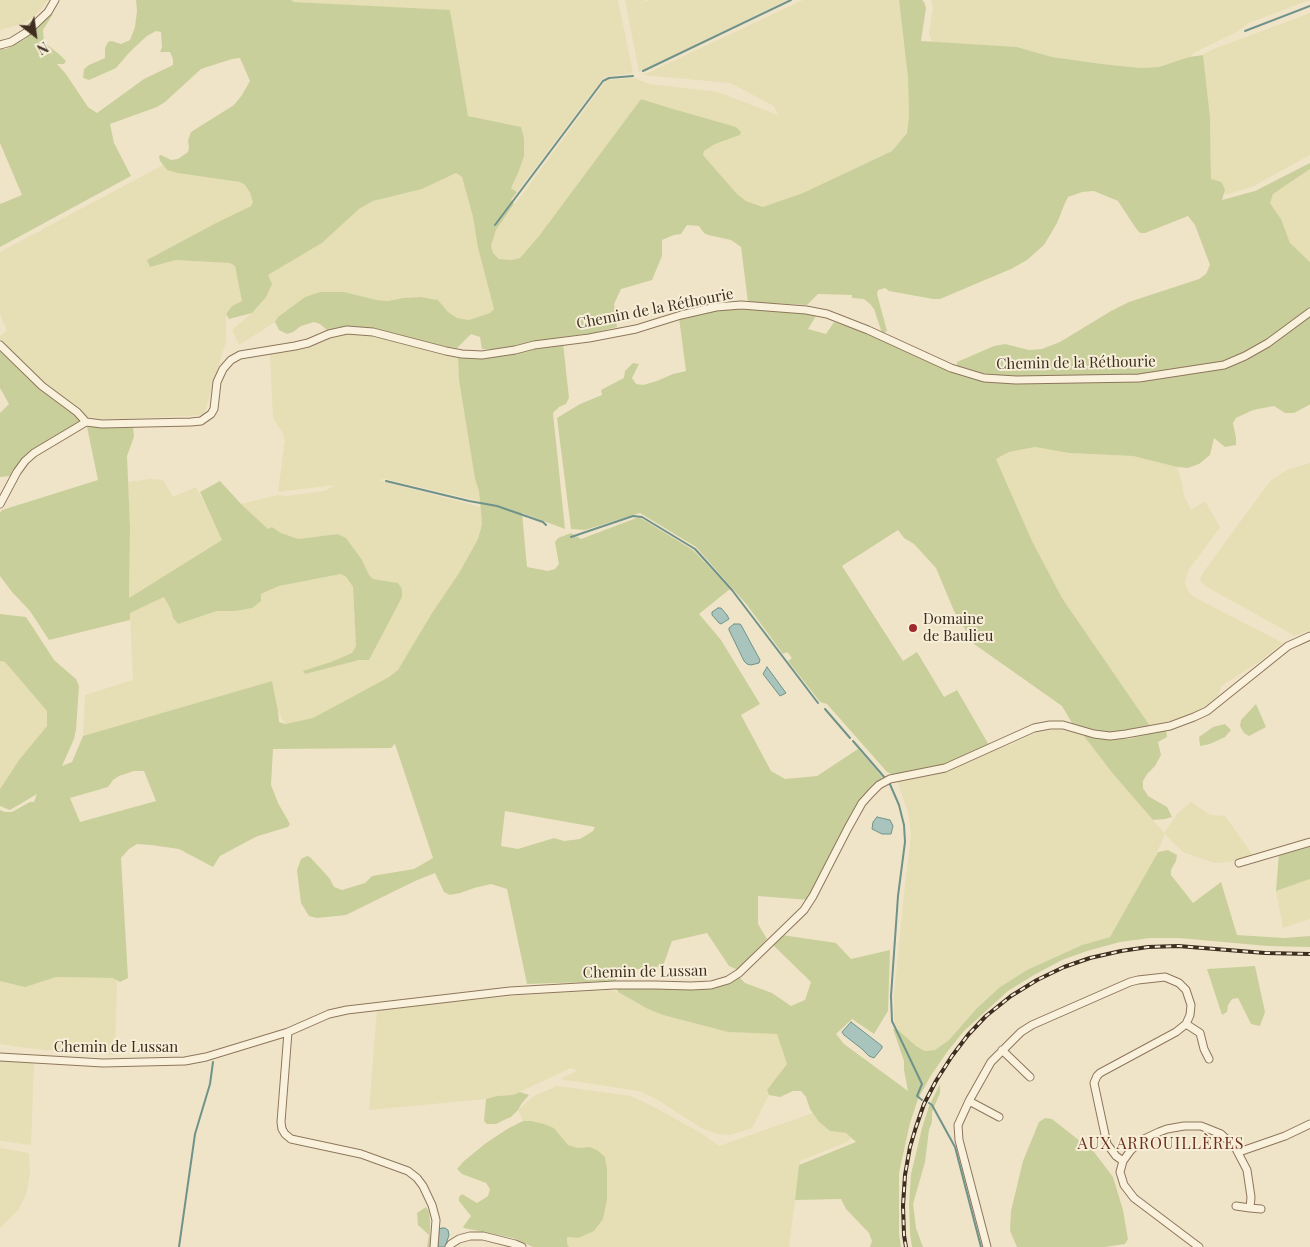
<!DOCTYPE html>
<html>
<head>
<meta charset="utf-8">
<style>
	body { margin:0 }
	#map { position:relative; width:1310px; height:1247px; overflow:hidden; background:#f0e4c8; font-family:"Playfair Display",serif }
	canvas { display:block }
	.north { position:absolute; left:10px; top:10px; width:50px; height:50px; -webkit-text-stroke:4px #f7eed8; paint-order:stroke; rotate:150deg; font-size:14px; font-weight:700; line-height:20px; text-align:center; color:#3d2e20 }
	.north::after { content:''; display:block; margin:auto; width:18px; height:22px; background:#3d2e20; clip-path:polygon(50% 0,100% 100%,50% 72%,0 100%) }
</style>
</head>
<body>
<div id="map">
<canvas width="1310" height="1247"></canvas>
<div class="north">N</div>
</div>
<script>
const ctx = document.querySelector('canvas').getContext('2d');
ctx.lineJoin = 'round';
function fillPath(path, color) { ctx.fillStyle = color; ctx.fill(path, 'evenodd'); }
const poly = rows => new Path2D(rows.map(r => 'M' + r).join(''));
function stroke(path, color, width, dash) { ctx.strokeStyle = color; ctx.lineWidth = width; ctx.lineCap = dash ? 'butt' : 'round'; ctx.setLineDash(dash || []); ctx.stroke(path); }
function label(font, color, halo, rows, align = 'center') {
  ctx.font = font + ' "Playfair Display",serif'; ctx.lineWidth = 4; ctx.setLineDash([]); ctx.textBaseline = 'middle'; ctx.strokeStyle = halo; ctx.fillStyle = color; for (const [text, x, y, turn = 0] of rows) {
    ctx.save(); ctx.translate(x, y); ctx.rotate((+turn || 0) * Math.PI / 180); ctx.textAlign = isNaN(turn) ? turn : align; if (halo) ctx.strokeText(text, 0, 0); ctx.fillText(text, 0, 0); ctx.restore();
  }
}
fillPath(poly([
	[0,0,48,0,37,14,24,23,0,30],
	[291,0,618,0,633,73,604,77,517,192,511,188,518,173,524,138,521,127,468,116,450,11,294,2],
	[625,0,646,0,640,3,650,0,787,0,639,72],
	[803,0,899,0,908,78,909,117,907,133,892,151,803,193,764,207,746,201,737,194,703,155,704,151,715,144,740,135,673,109,641,99,539,236,520,258,511,260,499,259,493,253,491,246,496,230,605,82,609,80,635,78,649,84,718,92,778,115,774,106,730,83,643,75],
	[931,0,1310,0,1249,23,1235,33,1197,51,1189,57,1159,67,1140,68,1102,64,1052,57,1017,47,932,42,929,33,933,7],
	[1310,13,1310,155,1252,187,1229,194,1224,194,1225,192,1211,179,1210,117,1203,55,1211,50],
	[163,165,167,170,240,182,245,185,254,202,251,206,218,222,151,267,176,260,230,263,235,266,243,301,232,306,226,314,226,341,204,415,120,419,98,419,88,417,42,381,0,341,0,336,7,330,0,315,0,252],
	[1310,169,1310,262,1290,243,1281,219,1270,203,1273,194],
	[456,173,462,177,473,217,478,248,494,309,490,313,469,320,456,318,448,312,438,300,432,299,421,297,403,298,388,301,377,300,344,292,320,292,305,297,278,317,275,322,239,345,232,330,252,313,268,275,322,243,359,209,373,201,422,189],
	[349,333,361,333,376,336,458,358,459,380,475,479,479,491,480,501,385,479,378,480,480,507,482,523,478,539,459,573,432,613,398,671,389,677,313,718,285,724,278,711,272,681,83,736,85,695,133,680,130,613,164,597,171,610,173,618,178,624,217,611,235,611,261,594,279,586,341,574,345,577,353,587,356,646,352,653,331,662,369,660,398,583,373,579,368,575,362,560,346,538,339,534,298,539,281,533,272,527,268,529,241,504,278,495,286,496,325,491,335,485,278,492,285,440,282,432,273,418,270,354,305,347,341,334],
	[1035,447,1069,453,1133,456,1177,467,1182,483,1184,496,1191,510,1205,501,1220,527,1188,571,1185,582,1187,589,1192,596,1283,643,1259,662,1221,686,1219,695,1199,711,1191,715,1150,726,1062,598,1032,541,996,459,1009,452],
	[1310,463,1310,630,1295,636,1205,586,1200,580,1202,574,1270,481,1287,470],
	[150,479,163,480,173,497,196,487,223,540,129,598,130,527,128,482],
	[0,661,5,662,47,711,47,726,19,760,0,789],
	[1055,730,1069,731,1083,735,1114,775,1164,833,1178,813,1191,802,1210,815,1225,816,1252,854,1243,859,1228,862,1214,863,1183,852,1165,834,1153,861,1110,937,1082,945,1027,970,1000,987,977,1008,949,1040,935,1050,925,1051,916,1046,897,1029,894,1020,894,994,905,884,911,836,908,812,897,781,934,775,998,748,1007,746,1038,732],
	[1310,879,1310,919,1283,928,1276,891],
	[56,977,113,978,117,980,115,1055,34,1049,0,1044,0,981,25,986],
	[609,990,618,992,648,1009,663,1015,728,1032,777,1034,787,1064,767,1090,769,1095,752,1128,730,1135,718,1134,701,1128,658,1100,639,1091,560,1079,577,1071,571,1068,513,1095,497,1096,486,1099,369,1110,377,1010,521,995],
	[0,1060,34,1062,31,1145,0,1141],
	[557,1086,631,1096,654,1107,701,1133,719,1146,813,1113,819,1122,830,1131,846,1133,852,1137,847,1142,800,1161,789,1247,569,1247,567,1245,567,1237,578,1238,607,1199,607,1169,605,1157,589,1147,578,1148,568,1145,554,1128,531,1121,523,1121,518,1110,534,1096],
	[0,1148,29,1153,30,1174,26,1195,18,1210,0,1228]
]), '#e6deb5');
fillPath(poly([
	[136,0,291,0,294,2,450,10,468,116,521,127,524,138,524,156,518,173,511,188,517,192,511,200,514,204,496,230,491,246,493,253,499,259,511,260,520,258,539,236,641,99,673,109,736,127,741,132,740,135,715,144,704,151,703,155,737,194,746,201,763,207,803,193,892,151,907,133,909,117,908,78,899,0,922,0,924,2,926,8,921,41,1017,47,1052,57,1102,64,1140,68,1159,67,1189,57,1203,55,1210,117,1211,179,1221,182,1223,185,1225,190,1222,200,1255,191,1310,163,1310,169,1273,194,1270,203,1281,219,1290,243,1310,262,1310,405,1309,405,1294,413,1285,413,1274,406,1253,410,1236,418,1233,423,1236,438,1236,445,1225,447,1214,438,1210,455,1199,464,1188,468,1177,467,1133,456,1069,453,1035,447,1009,452,996,459,1032,541,1062,598,1150,726,1113,733,1076,726,1072,723,1062,706,974,644,954,611,936,568,914,544,904,538,898,530,842,566,903,661,917,652,944,697,957,690,989,745,943,765,894,775,887,772,827,704,820,702,788,661,792,658,787,652,783,654,747,605,696,547,640,513,585,530,571,529,557,418,580,404,602,395,601,390,624,378,625,371,633,363,639,364,632,378,636,384,643,385,657,381,673,374,686,371,679,318,728,308,803,313,816,316,808,329,826,334,834,322,866,332,950,371,957,365,957,362,994,346,1005,344,1029,350,1042,349,1060,342,1111,311,1129,302,1199,279,1206,274,1210,265,1195,225,1188,216,1145,233,1140,233,1135,227,1118,201,1094,191,1082,192,1068,197,1065,203,1057,223,1044,245,1027,260,1011,269,940,299,933,299,889,291,885,288,878,290,877,294,887,331,884,333,882,333,874,309,870,304,864,299,852,298,852,295,818,294,807,305,748,302,741,247,731,240,708,235,704,233,699,226,687,225,681,234,674,235,662,240,662,256,652,280,621,289,614,304,617,327,593,333,562,337,532,342,510,348,494,349,482,349,480,337,471,334,457,348,442,346,376,329,348,327,328,331,320,324,314,322,301,326,293,332,287,334,279,330,275,322,278,317,305,297,320,292,344,292,377,300,388,301,403,298,421,297,432,299,438,300,448,312,457,318,469,320,490,313,494,309,478,248,473,217,462,177,456,173,422,189,373,201,359,209,322,243,268,275,272,284,266,297,252,313,229,319,226,314,232,306,242,301,235,266,230,263,176,260,150,267,147,260,218,222,251,206,253,202,250,193,245,185,240,182,178,173,167,170,160,161,159,156,161,155,171,160,178,159,188,152,189,147,188,140,191,132,234,105,242,95,250,81,240,58,232,59,201,69,165,102,157,107,110,124,114,143,131,176,0,247,0,204,22,195,0,143,0,48,6,49,25,39,47,16,53,14,43,30,44,42,60,55,66,61,64,64,57,64,66,74,88,107,97,113,144,79,173,65,173,59,170,52,160,52,162,47,161,32,156,31,147,36,136,46,128,54,116,68,89,80,83,78,84,69,89,65,105,58,105,48,108,42,112,41,121,44,130,40,135,27,137,11],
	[563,343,569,398,566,404,559,407,553,413,565,529,522,513,527,567,548,571,555,569,559,564,555,542,558,538,571,533,581,539,639,517,693,550,730,589,699,614,721,640,760,704,741,715,771,771,785,779,817,776,858,749,884,779,869,791,809,900,758,896,758,924,767,939,738,970,729,966,707,933,672,941,663,966,616,972,616,981,527,984,507,889,491,884,474,888,460,893,450,895,444,892,435,873,415,881,346,915,317,918,309,916,301,903,297,870,301,859,307,856,310,857,322,870,330,879,334,887,342,890,365,883,372,876,414,869,433,858,395,744,391,748,273,749,271,785,278,803,290,824,288,827,258,836,246,842,220,856,213,867,179,849,151,845,137,844,129,849,121,858,128,978,120,982,113,978,56,977,25,987,0,981,0,810,5,812,12,812,30,802,34,802,37,794,10,810,0,806,0,789,19,760,47,726,47,711,5,662,0,661,0,614,26,617,32,626,54,660,76,679,79,686,76,730,74,739,62,766,72,762,83,736,272,681,278,711,279,722,285,724,313,718,389,677,398,670,432,613,459,573,478,539,482,524,479,491,475,479,459,380,458,358,474,358,535,346],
	[134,771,144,771,156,801,80,822,70,798,108,787,113,780,119,776],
	[505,811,595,827,593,831,580,839,564,841,554,838,518,849,501,846],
	[0,349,77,416,80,422,30,451,11,476,0,477,0,413,9,404,0,388],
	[133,426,134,437,127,456,130,527,129,598,222,540,200,492,220,481,241,504,268,529,272,527,281,533,298,539,338,534,346,538,362,560,369,575,373,579,398,583,402,589,402,597,369,660,359,660,305,674,303,671,331,662,352,653,356,646,353,587,346,577,341,574,279,586,261,594,261,601,252,608,235,611,217,611,178,624,173,618,171,610,164,597,130,613,130,620,49,640,30,611,12,592,0,576,0,513,2,510,98,480,87,427],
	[1256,704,1266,727,1249,736,1244,733,1240,726,1241,720],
	[1225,724,1231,730,1225,737,1210,744,1200,746,1199,737,1213,727],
	[1166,730,1167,737,1158,742,1161,755,1155,766,1147,774,1143,781,1143,788,1148,796,1167,807,1172,817,1165,819,1153,820,1114,775,1083,735,1110,739,1129,739],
	[1310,845,1310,879,1276,891,1279,853],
	[1168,850,1177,855,1176,861,1171,870,1171,875,1193,903,1221,882,1237,935,1284,938,1310,936,1310,947,1267,946,1179,938,1150,938,1120,942,1087,951,1062,960,1034,975,1008,991,964,1031,947,1052,930,1077,918,1099,910,1123,899,1173,899,1234,901,1247,870,1247,872,1241,869,1233,846,1209,841,1199,795,1200,799,1165,856,1142,846,1133,830,1131,819,1122,810,1109,806,1097,801,1091,793,1091,780,1097,769,1095,767,1090,787,1064,777,1034,728,1032,663,1015,648,1009,618,992,617,989,657,988,693,990,714,987,731,983,739,977,745,983,772,993,791,1006,805,1000,811,982,772,944,782,935,836,943,851,959,890,950,888,1011,874,1034,852,1019,836,1034,844,1044,908,1091,904,1070,904,1061,893,1029,897,1029,916,1046,925,1051,935,1050,949,1040,977,1008,1000,987,1027,970,1082,945,1110,937,1158,852],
	[1255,966,1265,1012,1260,1026,1251,1024,1238,998,1232,999,1228,1005,1227,1012,1222,1015,1207,969],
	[940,1084,940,1093,932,1112,932,1122,929,1130,925,1162,913,1204,916,1228,923,1247,912,1247,910,1233,909,1204,911,1174,922,1128,929,1106],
	[520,1092,529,1095,522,1103,518,1110,511,1117,504,1120,496,1124,487,1124,484,1121,486,1099,497,1096,513,1095],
	[1045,1118,1052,1119,1094,1152,1113,1177,1123,1210,1128,1239,1125,1244,1105,1247,1017,1247,1010,1231,1011,1211,1023,1161,1039,1122],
	[523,1121,531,1121,544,1124,554,1128,568,1145,578,1148,589,1147,597,1150,605,1157,607,1169,607,1199,603,1219,594,1231,578,1238,567,1237,567,1244,569,1247,533,1247,513,1238,464,1228,463,1227,471,1216,459,1201,459,1197,462,1194,477,1203,488,1196,490,1189,486,1183,462,1174,457,1169,464,1161,486,1143,509,1128],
	[426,1207,429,1212,430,1222,430,1247,427,1247,429,1235,418,1225,417,1213]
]), '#c9cf9b');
const water = poly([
	[718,608,721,608,727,615,729,619,721,624,719,623,712,615,712,612,718,608],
	[734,624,740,624,741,625,760,660,759,663,751,665,747,664,744,661,729,630,729,628,734,624],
	[767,667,786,693,780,696,763,674,767,667],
	[877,817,890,820,893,826,891,834,882,834,872,829,873,822,877,817],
	[851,1022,882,1046,882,1048,874,1058,869,1056,862,1049,844,1035,842,1032,851,1022],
	[442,1228,445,1228,448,1230,449,1235,445,1247,438,1247,439,1229,442,1228]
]);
fillPath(water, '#a9c4bc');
stroke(water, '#6f938a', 1);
stroke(poly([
	[1245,31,1310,6],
	[643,71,791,0],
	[495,225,603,81,609,78,633,76],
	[386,481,469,501,497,506,543,522,546,525],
	[571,537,633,516,642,517,695,549,732,590,818,703],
	[825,709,850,738],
	[853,741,885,778],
	[889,782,899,805,904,825,905,842,898,896,891,996,892,1021,922,1084,917,1096,922,1100],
	[929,1103,932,1105,955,1147,981,1247],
	[179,1247,195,1134,210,1084,213,1062]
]), '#6f938a', 2);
const street = poly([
	[0,45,11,42,27,32,48,12,55,0],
	[0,345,42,386,77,412,86,422],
	[86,422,102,424,191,422,201,421,211,414,214,409,217,382,223,369,231,360,240,355,295,346,308,343,329,334,347,330,373,332,446,351,462,354,482,355,515,350,534,345,589,338,636,329,681,315,716,307,741,305,806,310,827,314,868,330,951,368,984,378,1016,380,1139,378,1224,365,1245,356,1268,343,1310,312],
	[0,504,17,472,25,461,34,453,86,422],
	[1239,863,1310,842],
	[1186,1024,1200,1033,1204,1049,1209,1059],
	[288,1032,281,1122,282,1129,285,1134,291,1139,361,1154,408,1171,417,1178,423,1186,432,1205,436,1220,434,1247],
	[1002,1050,1030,1077],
	[0,1057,103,1063,185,1061,206,1057,288,1032,329,1014,347,1010,510,991,614,985,655,985,691,986,711,985,728,980,739,973,804,910,813,896,848,828,862,803,871,793,879,785,890,779,945,768,1034,728,1050,725,1063,725,1094,734,1110,736,1126,734,1170,726,1194,717,1207,711,1288,646,1310,636],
	[969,1101,999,1117],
	[1239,1152,1285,1136,1310,1124],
	[1236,1206,1250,1208],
	[449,1247,451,1244,459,1239,470,1236,483,1236,515,1244,522,1247],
	[987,1247,959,1140,958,1125,969,1101,991,1062,1021,1032,1032,1025,1130,982,1138,980,1165,977,1179,983,1186,990,1191,1005,1190,1015,1186,1024,1176,1032,1100,1073,1097,1076,1094,1083,1107,1144,1116,1156,1123,1161],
	[1199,1247,1134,1198,1124,1185,1120,1172,1123,1161,1131,1150,1144,1139,1159,1132,1167,1129,1184,1126,1201,1126,1221,1134,1235,1147,1247,1170,1251,1197,1250,1208,1261,1209]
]);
stroke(street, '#8d765c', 9);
stroke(street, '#faf1dc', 7);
const rail = poly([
	[906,1247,904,1235,903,1206,905,1175,910,1147,916,1127,924,1104,936,1081,952,1056,968,1035,986,1016,1011,996,1037,980,1064,967,1090,958,1121,951,1148,947,1178,946,1265,953,1310,954]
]);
stroke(rail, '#3d2e20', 4);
stroke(rail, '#f7eed8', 2, [5.5]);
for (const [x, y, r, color] of [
	[913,628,5,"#9e2a2b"]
]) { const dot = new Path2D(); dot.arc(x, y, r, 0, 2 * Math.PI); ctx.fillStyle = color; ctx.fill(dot); stroke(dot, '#f7eed8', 2); }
label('15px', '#3d2e20', '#f7eed8', [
	["Chemin de la Réthourie",655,309,-11],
	["Chemin de la Réthourie",1076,363,-1],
	["Chemin de Lussan",645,972,-1],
	["Chemin de Lussan",116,1047]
]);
label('15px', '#3d2e20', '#f7eed8', [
	["Domaine",923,619],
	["de Baulieu",923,636]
], 'left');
ctx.letterSpacing = '1px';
label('16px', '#6b2e1e', '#f7eed8', [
	["AUX ARROUILLÈRES",1161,1144]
]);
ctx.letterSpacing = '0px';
</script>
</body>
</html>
